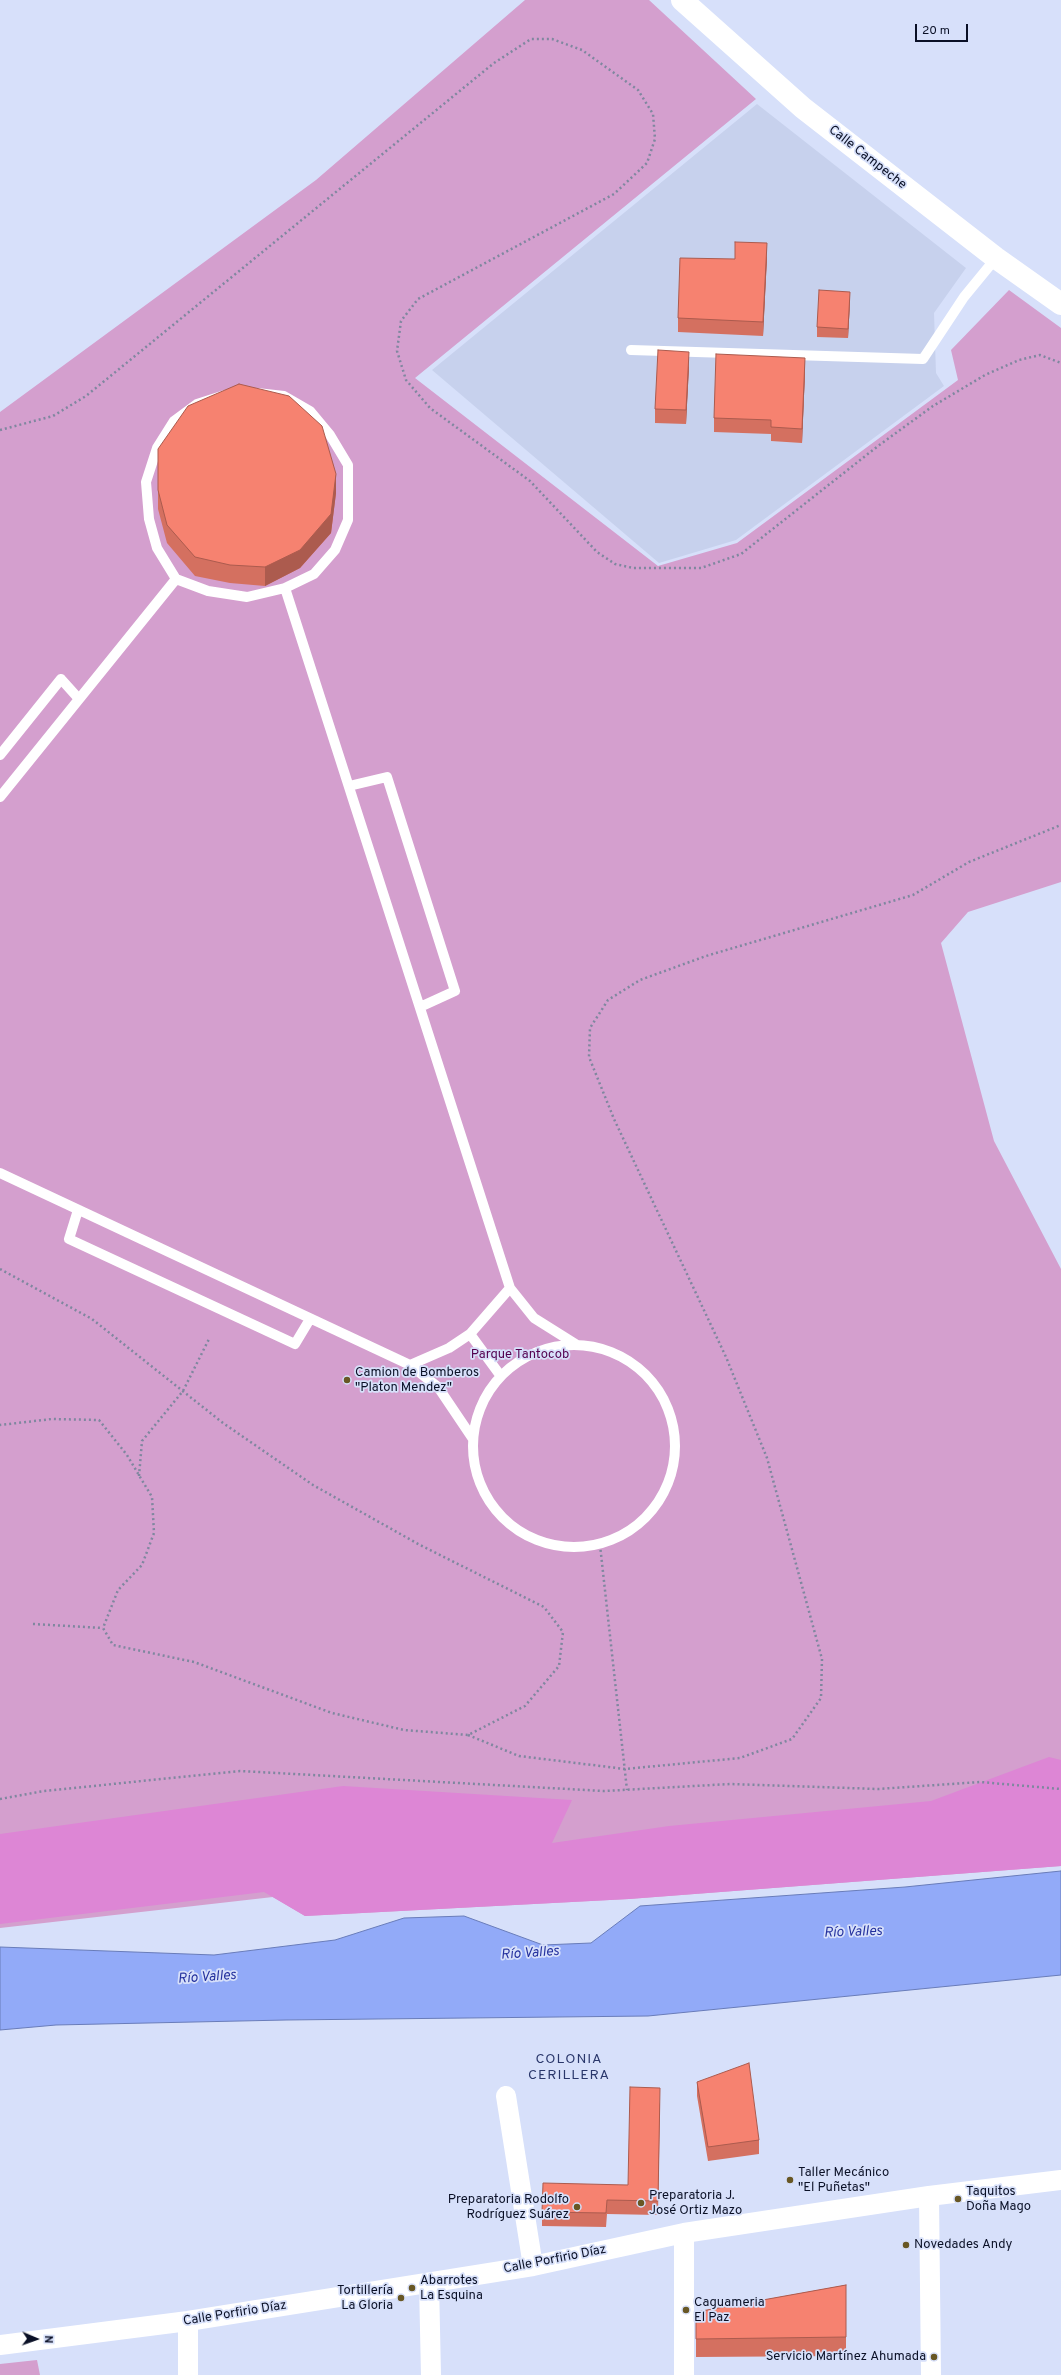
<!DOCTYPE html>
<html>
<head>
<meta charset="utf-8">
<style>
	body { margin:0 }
	#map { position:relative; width:1061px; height:2375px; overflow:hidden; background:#d7e0fa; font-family:Overpass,sans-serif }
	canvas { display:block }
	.north { position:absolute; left:16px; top:2319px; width:40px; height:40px; -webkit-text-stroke:3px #d7e0fa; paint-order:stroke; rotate:92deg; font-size:11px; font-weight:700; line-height:16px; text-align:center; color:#0a1026 }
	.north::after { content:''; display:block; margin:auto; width:14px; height:18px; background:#0a1026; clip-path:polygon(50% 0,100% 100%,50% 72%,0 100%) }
	.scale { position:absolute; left:915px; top:24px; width:53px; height:18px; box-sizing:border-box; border:2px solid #0a1026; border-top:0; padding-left:5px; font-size:12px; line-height:14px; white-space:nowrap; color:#0a1026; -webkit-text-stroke:3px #d7e0fa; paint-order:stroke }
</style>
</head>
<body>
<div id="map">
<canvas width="1061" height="2375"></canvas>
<div class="north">N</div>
<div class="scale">20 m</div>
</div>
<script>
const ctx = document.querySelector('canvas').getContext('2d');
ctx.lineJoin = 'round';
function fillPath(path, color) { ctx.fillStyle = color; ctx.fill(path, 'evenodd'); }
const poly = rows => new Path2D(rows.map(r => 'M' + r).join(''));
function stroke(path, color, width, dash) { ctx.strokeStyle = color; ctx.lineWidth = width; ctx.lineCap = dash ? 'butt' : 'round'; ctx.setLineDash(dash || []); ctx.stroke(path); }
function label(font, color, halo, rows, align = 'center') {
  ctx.font = font + ' Overpass,sans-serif'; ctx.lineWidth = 3.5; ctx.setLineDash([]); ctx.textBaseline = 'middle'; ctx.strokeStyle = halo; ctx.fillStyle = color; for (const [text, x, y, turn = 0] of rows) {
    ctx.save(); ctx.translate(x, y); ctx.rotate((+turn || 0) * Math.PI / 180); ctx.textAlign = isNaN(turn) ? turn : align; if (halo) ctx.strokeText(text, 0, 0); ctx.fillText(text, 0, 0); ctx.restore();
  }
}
fillPath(poly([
	[757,104,966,268,934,313,936,373,944,386,736,540,659,563,432,370]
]), '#c7d1ed');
fillPath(poly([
	[525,0,649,0,756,99,415,378,658,566,737,543,958,380,951,350,1009,290,1061,328,1061,882,968,912,941,943,994,1141,1061,1269,1061,1866,629,1899,305,1916,273,1897,0,1928,0,412,316,180],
	[37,2360,40,2375,0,2375,0,2364]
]), '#d49fce');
fillPath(poly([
	[1049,1757,1061,1760,1061,1866,629,1899,305,1916,264,1892,0,1924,0,1834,343,1786,572,1800,552,1843,669,1826,931,1801]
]), '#dd86d5');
const water = poly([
	[1061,1871,1061,1975,648,2016,286,2020,56,2025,0,2030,0,1947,214,1955,335,1940,404,1918,464,1916,543,1945,591,1943,640,1906,905,1887,1061,1871]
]);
fillPath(water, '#92aaf8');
stroke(water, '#697cb9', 1);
stroke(poly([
	[0,430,53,416,86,396,494,63,531,39,552,39,582,50,638,90,653,114,655,139,647,163,614,194,418,299,401,321,397,351,406,380,430,408,530,481,597,552,615,564,633,568,701,568,741,554,878,446,933,406,985,375,1019,360,1040,355,1061,363],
	[0,1269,92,1319,223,1423,313,1485,420,1545,544,1607,563,1632,559,1666,525,1706,468,1735,404,1730,332,1713,194,1662,113,1645,103,1628,118,1590,142,1565,154,1533,152,1497,127,1455,99,1420,52,1419,0,1425],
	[139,1476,142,1441,183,1391,209,1339],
	[600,1545,627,1790],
	[33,1624,103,1628],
	[468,1735,519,1756,625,1769,740,1758,792,1739,821,1698,822,1659,767,1458,726,1357,614,1119,589,1057,590,1028,608,1000,640,980,706,956,913,895,969,862,1061,825],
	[0,1799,44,1791,240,1771,604,1791,730,1784,878,1789,980,1782,1061,1789]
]), '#7f879f', 2.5, [2, 3]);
stroke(poly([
	[631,350,923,359,964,297,996,258],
	[257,393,284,396,310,411,330,435,348,465,348,520,335,550,314,574,285,588,247,597,208,591,176,579,157,548,149,519,146,482,157,448,174,421,197,404,225,395,257,393],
	[285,588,510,1288,534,1318,577,1345],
	[0,755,61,679,79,699],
	[349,786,387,777,455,991,420,1007],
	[0,797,176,579],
	[0,1173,410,1365,438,1387,473,1439],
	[78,1210,69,1239,295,1344,310,1319],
	[470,1334,500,1375],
	'473 1446a101 101 0 1 1 202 0a101 101 0 1 1-202 0Z',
	[410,1365,449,1348,470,1334,510,1288]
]), '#fff', 10);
stroke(poly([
	[506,2096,533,2266],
	[929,2196,931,2375],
	[429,2283,431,2375],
	[0,2345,188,2321,533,2266,684,2233,929,2196,1061,2180],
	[188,2375,188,2321],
	[684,2375,684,2233]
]), '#fff', 20);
stroke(poly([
	[682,0,803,108,996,258,1061,304]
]), '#fff', 22);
fillPath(poly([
	[767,257,763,336,678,332,678,318,735,259],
	[850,301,848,338,817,337,817,327],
	[689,366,686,424,655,423,655,409],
	[805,372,802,443,771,441,771,434,714,432,714,418],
	[158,490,336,493,331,533,300,568,265,586,230,583,195,576,167,543,158,509],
	[697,2082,759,2140,759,2154,708,2161,697,2096],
	[660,2102,658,2215,607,2214,606,2227,542,2226,542,2212,628,2185],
	[846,2285,846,2356,696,2357,696,2312]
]), '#d47060');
fillPath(poly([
	[767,243,767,257,763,336,763,322],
	[850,292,850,301,848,338,848,329],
	[689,352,689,366,686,424,686,410],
	[805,358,805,372,802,443,802,429],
	[336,474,336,493,331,533,300,568,265,586,265,567]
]), '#ac5b4e');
const building = poly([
	[735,242,767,243,763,322,678,318,680,258,735,259,735,242],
	[819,290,850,292,848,329,817,327,819,290],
	[658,350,689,352,686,410,655,409,658,350],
	[716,354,805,358,802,429,771,427,771,420,714,418,716,354],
	[239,384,289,396,322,426,336,474,331,514,300,550,265,567,230,565,195,557,167,525,158,490,158,449,188,406,239,384],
	[749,2063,759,2140,708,2147,697,2082,749,2063],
	[630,2087,660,2088,658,2201,607,2200,606,2213,542,2212,543,2183,628,2185,630,2087],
	[846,2285,846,2337,696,2339,696,2312,846,2285]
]);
fillPath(building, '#f68270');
stroke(building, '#ac5b4e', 1);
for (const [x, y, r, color] of [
	[347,1380,4,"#685724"],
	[790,2180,4,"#685724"],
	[958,2199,4,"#685724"],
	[641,2203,4,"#685724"],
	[577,2207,4,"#685724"],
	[906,2245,4,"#685724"],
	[412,2288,4,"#685724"],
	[401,2298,4,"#685724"],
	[686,2310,4,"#685724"],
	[934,2357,4,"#685724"]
]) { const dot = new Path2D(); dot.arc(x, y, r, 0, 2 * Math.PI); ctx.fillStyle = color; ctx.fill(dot); stroke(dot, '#d7e0fa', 1.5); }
label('13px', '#0a1026', '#d7e0fa', [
	["Calle Campeche",867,158,38],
	["Calle Porfirio Díaz",555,2260,-11],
	["Calle Porfirio Díaz",235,2314,-9]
]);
label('13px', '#53004f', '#d7e0fa', [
	["Parque Tantocob",520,1355]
]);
label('13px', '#0a1026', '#d7e0fa', [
	["Camion de Bomberos",355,1373],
	["\"Platon Mendez\"",355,1388],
	["Taller Mecánico",798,2173],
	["\"El Puñetas\"",798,2188],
	["Taquitos",966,2192],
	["Doña Mago",966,2207],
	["Preparatoria J.",649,2196],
	["José Ortiz Mazo",649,2211],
	["Preparatoria Rodolfo",569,2200,"right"],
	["Rodríguez Suárez",569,2215,"right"],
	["Novedades Andy",914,2245],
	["Abarrotes",420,2281],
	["La Esquina",420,2296],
	["Tortillería",393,2291,"right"],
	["La Gloria",393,2306,"right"],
	["Caguameria",694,2303],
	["El Paz",694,2318],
	["Servicio Martínez Ahumada",926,2357,"right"]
], 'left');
label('italic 14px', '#24319e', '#d7e0fa', [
	["Río Valles",853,1933,-2],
	["Río Valles",530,1954,-4],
	["Río Valles",207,1978,-4]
]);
ctx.letterSpacing = '1px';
label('14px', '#2a376b', '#d7e0fa', [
	["COLONIA",569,2060],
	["CERILLERA",569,2076]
]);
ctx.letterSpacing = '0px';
</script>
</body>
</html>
